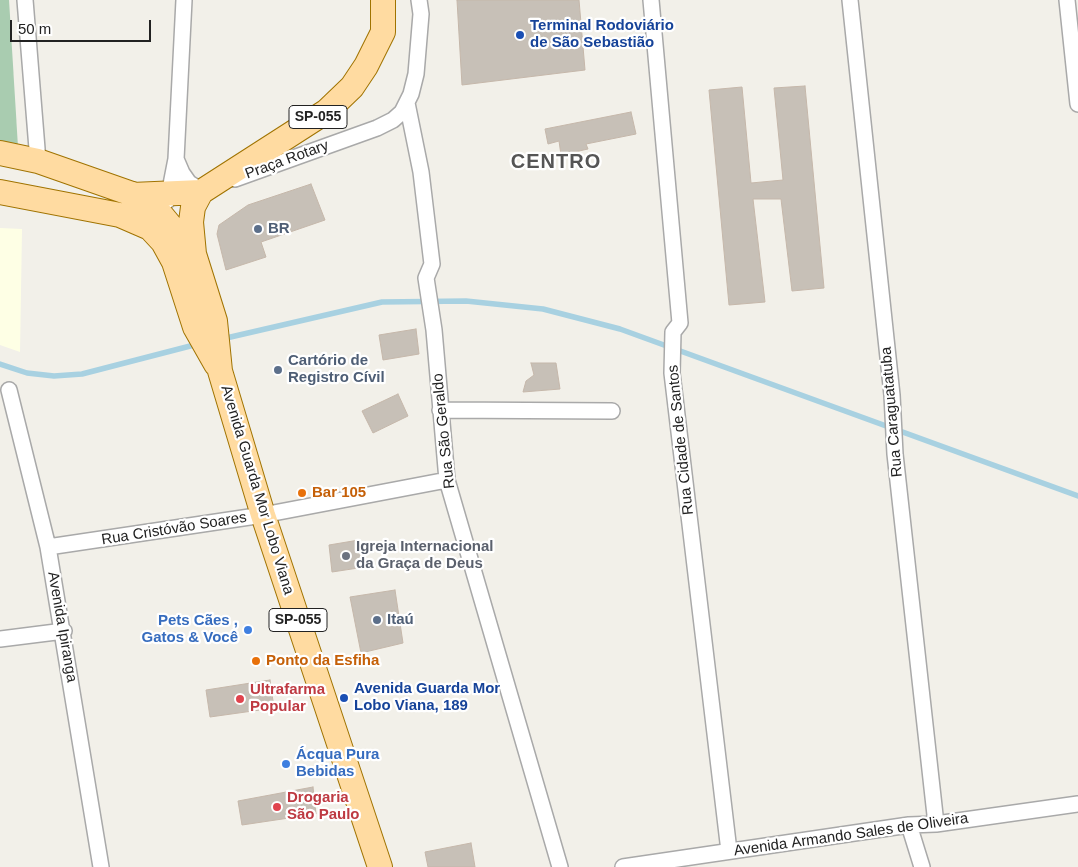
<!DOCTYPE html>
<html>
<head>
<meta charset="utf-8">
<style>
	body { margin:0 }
	#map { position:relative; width:1078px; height:867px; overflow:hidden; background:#f2f0e9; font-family:Helvetica,sans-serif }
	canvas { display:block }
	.scale { position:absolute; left:10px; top:20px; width:141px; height:22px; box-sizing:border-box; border:2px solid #222; border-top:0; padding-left:6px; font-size:15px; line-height:18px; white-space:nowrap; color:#222; -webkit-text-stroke:4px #fff; paint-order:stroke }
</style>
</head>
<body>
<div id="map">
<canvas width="1078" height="867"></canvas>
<div class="scale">50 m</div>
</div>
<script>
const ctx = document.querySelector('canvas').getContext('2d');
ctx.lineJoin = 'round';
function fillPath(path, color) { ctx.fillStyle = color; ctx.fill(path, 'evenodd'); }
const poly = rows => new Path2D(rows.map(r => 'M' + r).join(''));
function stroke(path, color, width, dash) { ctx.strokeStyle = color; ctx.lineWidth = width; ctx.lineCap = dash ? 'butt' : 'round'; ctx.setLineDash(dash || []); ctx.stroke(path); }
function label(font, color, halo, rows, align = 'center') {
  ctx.font = font + ' Helvetica,sans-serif'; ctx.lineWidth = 4.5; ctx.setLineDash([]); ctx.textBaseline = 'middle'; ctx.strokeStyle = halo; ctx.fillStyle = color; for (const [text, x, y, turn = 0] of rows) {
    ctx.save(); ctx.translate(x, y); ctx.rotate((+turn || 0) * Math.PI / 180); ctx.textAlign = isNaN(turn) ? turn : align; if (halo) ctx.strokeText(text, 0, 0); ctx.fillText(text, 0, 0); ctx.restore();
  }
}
fillPath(poly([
	[0,228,22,229,20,352,0,345]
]), '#feffe5');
fillPath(poly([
	[0,0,9,0,18,147,0,143]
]), '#a9ccb0');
stroke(poly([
	[222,339,382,302,466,301,543,309,620,329,1078,496],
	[0,364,27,373,54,376,82,374,198,344]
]), '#a8d1e1', 5.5);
const building = poly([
	[457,0,579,0,585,70,462,85,457,0],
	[805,86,824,288,792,291,781,199,753,199,765,302,729,305,709,90,742,87,751,183,783,180,774,88,805,86],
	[631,112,636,134,586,144,588,149,561,155,559,141,548,144,545,129,631,112],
	[311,184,325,220,261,242,266,257,226,270,217,234,219,225,248,205,311,184],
	[416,329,419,354,383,360,379,335,416,329],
	[531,363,556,363,560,389,523,392,526,381,534,375,531,363],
	[398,394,408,416,373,433,362,411,398,394],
	[359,540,365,567,332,572,329,545,359,540],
	[395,590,403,643,361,653,350,597,395,590],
	[270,680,274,708,210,717,206,690,270,680],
	[313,787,316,814,242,825,238,801,313,787],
	[471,843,475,867,428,867,425,852,471,843]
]);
fillPath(building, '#c7c0b7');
stroke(building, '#c5b7aa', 1);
const minor = poly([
	[25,0,38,161],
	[651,0,680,323,673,332,672,373,729,851],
	[850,0,892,395,895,454,936,824],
	[1067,0,1078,104],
	[407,103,421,172,432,264,426,278,434,330,447,480,560,867],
	[176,159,182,173,189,183,202,191],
	[235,179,377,128,393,120,402,112,411,94,416,74,421,14,419,0],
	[168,200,176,159,184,0],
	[9,390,48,547,101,867],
	[440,410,612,411],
	[48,547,263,515,447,480],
	[0,639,64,631],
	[909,825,922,867],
	[623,867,909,825,936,824,1078,804]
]);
const primary = poly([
	[0,153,38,161,135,195,158,211,186,245],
	[0,192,120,215,150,228,163,242,174,262,195,327,216,364],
	[201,192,193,207,191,222,194,254,215,321,220,371,263,515,380,867],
	[201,192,327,111,352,87,366,66,383,32,383,0],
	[132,195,201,192]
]);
stroke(minor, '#a9a9a9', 18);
stroke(primary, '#a07300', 26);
stroke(minor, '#fff', 15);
stroke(primary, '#ffdba1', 24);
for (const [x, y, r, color] of [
	[520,35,5,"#1a4fb4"],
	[258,229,5,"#5c6f8a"],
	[278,370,5,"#5c6f8a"],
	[302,493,5,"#e8710a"],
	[346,556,5,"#6b7280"],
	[377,620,5,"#5c6f8a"],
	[248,630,5,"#3f7fe0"],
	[256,661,5,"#e8710a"],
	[344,698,5,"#1a4fb4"],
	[240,699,5,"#e0444e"],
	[286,764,5,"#3f7fe0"],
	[277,807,5,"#e0444e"]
]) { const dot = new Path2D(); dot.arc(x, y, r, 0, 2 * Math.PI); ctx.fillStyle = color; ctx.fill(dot); stroke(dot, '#fff', 2); }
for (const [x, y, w] of [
	[318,117,58],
	[298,620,58]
]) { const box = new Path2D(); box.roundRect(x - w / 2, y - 11.5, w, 23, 4); ctx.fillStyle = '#fff'; ctx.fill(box); stroke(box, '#222', 1); }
label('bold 14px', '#222', null, [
	["SP-055",318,117],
	["SP-055",298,620]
]);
label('bold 15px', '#164399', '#fff', [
	["Terminal Rodoviário",530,26],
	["de São Sebastião",530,43],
	["Avenida Guarda Mor",354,689],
	["Lobo Viana, 189",354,706]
], 'left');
label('15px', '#222', '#fff', [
	["Praça Rotary",287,160,-20],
	["Rua Caraguatatuba",892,412,-95],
	["Rua São Geraldo",444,431,-96],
	["Rua Cidade de Santos",681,440,-96],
	["Avenida Guarda Mor Lobo Viana",257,490,73],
	["Rua Cristóvão Soares",174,529,-9],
	["Avenida Ipiranga",62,627,80],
	["Avenida Armando Sales de Oliveira",851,835,-8]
]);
label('bold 15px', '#4e5e75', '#fff', [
	["BR",268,229],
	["Cartório de",288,361],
	["Registro Cívil",288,378],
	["Itaú",387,620]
], 'left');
label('bold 15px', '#c56008', '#fff', [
	["Bar 105",312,493],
	["Ponto da Esfiha",266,661]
], 'left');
label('bold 15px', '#5b616d', '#fff', [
	["Igreja Internacional",356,547],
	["da Graça de Deus",356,564]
], 'left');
label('bold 15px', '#366cbe', '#fff', [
	["Pets Cães ,",238,621],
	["Gatos & Você",238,638],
	["Ácqua Pura",296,755,"left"],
	["Bebidas",296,772,"left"]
], 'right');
label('bold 15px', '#be3a42', '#fff', [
	["Ultrafarma",250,690],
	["Popular",250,707],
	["Drogaria",287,798],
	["São Paulo",287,815]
], 'left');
ctx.letterSpacing = '1px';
label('bold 20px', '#555', '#fff', [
	["CENTRO",556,162]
]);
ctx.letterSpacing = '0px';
</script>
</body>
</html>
